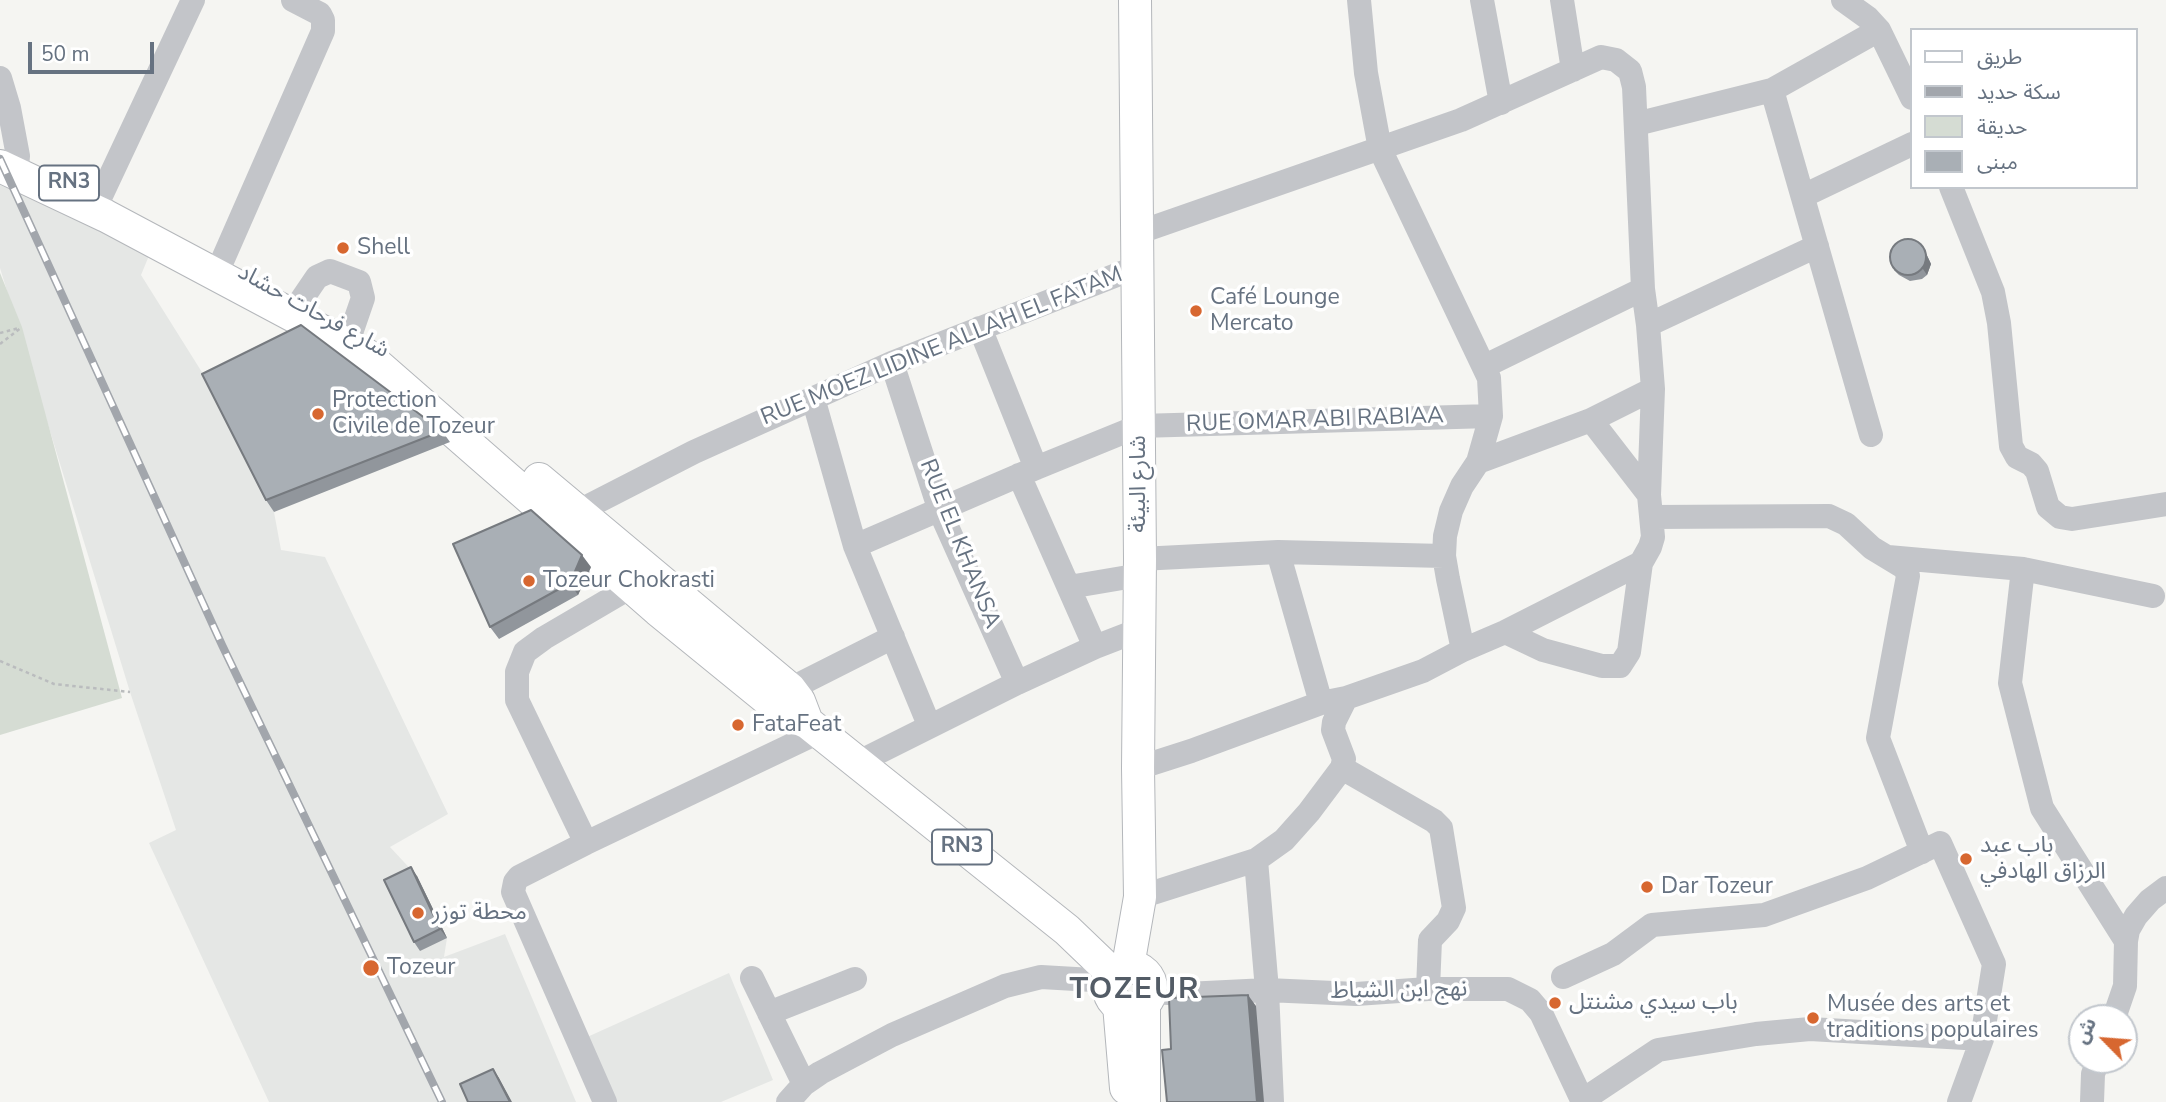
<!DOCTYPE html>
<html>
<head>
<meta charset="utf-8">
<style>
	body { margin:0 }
	#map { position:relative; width:2166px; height:1102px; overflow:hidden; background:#f5f5f2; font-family:"Nunito Sans","Noto Sans Arabic",sans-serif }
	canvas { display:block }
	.legend { position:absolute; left:1910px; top:28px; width:228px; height:161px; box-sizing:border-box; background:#fff; border:2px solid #c2c7cd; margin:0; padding:9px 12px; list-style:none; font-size:21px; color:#667281 }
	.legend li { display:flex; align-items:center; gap:14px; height:35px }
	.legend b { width:35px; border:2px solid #c2c7cd }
	.north { position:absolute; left:2068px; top:1004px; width:70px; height:70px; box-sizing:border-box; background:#fff; border:2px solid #c2c7cd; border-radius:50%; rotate:295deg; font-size:19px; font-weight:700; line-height:28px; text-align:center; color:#667281 }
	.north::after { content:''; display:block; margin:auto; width:24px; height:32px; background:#d76730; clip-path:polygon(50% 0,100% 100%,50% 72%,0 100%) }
	.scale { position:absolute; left:28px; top:42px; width:126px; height:32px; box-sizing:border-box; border:4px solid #667281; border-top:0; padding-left:9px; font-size:21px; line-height:24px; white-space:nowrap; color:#667281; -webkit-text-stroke:5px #fff; paint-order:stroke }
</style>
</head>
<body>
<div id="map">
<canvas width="2166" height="1102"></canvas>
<ul class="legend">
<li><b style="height:9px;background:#fff"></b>طريق</li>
<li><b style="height:9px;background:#a2a6ac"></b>سكة حديد</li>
<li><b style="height:19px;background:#d5dcd3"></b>حديقة</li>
<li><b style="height:19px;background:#a9afb5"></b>مبنى</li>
</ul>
<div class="north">ش</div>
<div class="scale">50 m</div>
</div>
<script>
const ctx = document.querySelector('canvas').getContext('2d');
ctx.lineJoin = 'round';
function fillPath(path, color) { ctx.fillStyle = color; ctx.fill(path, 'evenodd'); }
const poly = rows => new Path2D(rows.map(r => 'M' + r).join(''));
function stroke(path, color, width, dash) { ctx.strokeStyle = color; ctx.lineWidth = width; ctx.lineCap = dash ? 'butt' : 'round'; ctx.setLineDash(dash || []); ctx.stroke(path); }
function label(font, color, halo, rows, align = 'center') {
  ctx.font = font + ' "Nunito Sans","Noto Sans Arabic",sans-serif'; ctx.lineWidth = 7; ctx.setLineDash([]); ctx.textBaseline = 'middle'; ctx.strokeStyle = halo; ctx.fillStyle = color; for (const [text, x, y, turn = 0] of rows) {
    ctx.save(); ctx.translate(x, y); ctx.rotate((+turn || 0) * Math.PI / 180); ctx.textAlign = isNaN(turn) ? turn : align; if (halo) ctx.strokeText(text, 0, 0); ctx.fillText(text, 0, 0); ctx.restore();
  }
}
fillPath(poly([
	[0,185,153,246,141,275,210,385,274,512,281,550,325,557,448,814,390,847,417,876,447,938,444,957,505,934,576,1102,269,1102,149,843,176,830,130,692,0,268],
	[729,973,773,1080,721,1102,614,1102,585,1038]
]), '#e5e7e5');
fillPath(poly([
	[0,273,22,327,122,698,0,735]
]), '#d5dcd3');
const major = poly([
	[0,166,106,216,365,354,658,610,782,711,808,723,1067,930,1114,975],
	[539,479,790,689,799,701,807,722],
	[1128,966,1140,897,1138,768,1140,559,1135,0],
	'1109 988a21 21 0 1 1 42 0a21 21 0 1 1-42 0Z',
	[1144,1004,1144,1102],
	[1119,1005,1126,1088]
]);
stroke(major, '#b4b7bb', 34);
stroke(poly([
	[0,333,19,328],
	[0,344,22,327],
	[0,661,54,684,130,692]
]), '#babcbe', 2.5, [3.5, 3.5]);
stroke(poly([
	[1482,0,1501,103],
	[1562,0,1573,70],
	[1843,0,1868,18,1879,30,1912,98],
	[0,78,9,108,18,156,16,175],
	[1772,90,1871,435],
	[1636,124,1772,90,1879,30],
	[1951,187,1993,292,1999,323,2011,446,2017,457,2031,464,2037,471,2048,507,2060,517,2072,519,2166,504],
	[1803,196,1912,144],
	[100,198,193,0],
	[1137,233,1461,120,1601,57,1616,60,1630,71,1634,87,1643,289,1648,325,1653,389,1649,495,1653,537,1650,547,1641,563,1505,632,1463,650],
	[216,275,323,31,323,20,320,14,293,0],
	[300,302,317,277,330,271,359,282,363,298,352,330],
	[1648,325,1817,246],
	[980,328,1036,468],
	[892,363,940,511,1017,683],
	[1485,366,1643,289],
	[813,398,855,546,929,725],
	[1591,420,1649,495],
	[1478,462,1591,420,1653,389],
	[1019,475,1095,647],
	[1653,517,1829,516,1846,524,1872,548,1905,568,1908,576,1878,738,1922,852],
	[567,521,579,511,694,452,892,363,1137,267],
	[855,546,1036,468,1139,426,1491,416],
	[1278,552,1321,703],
	[1888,557,2023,569,2153,596],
	[1140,559,1278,552,1444,556],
	[2023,569,2010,683,2042,808,2126,941],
	[1069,587,1140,575],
	[1505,632,1543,650,1602,666,1620,666,1629,652,1641,563],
	[790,689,893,637],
	[857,763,1017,683,1095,647,1139,630],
	[1138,768,1191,751,1321,703,1346,698],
	[1342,768,1434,821,1441,828,1454,908,1448,921,1430,940,1428,989],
	[586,843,517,700,517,672,525,652,544,638,631,587],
	[1256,860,1267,990,1272,1102],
	[1140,897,1256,860,1284,840,1309,812,1342,768,1344,759,1333,730,1334,722,1346,698,1423,671,1463,650,1448,579,1444,556,1445,536,1451,511,1462,486,1478,462,1491,416,1489,378,1380,149,1366,73,1359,0],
	[1563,977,1613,954,1652,925,1764,915,1867,878,1940,843,1994,964,1982,1039],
	[752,978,804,1084],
	[1151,992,1186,994,1267,990,1356,994,1428,989,1508,989,1530,1000,1541,1013,1583,1102],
	[769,1013,855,979],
	[2114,1018,2125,986,2126,941,2128,930,2136,916,2150,900,2166,888],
	[1583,1100,1658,1050,1756,1034,1810,1029,1982,1039,1959,1102],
	[605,1102,513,892,515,882,519,877,586,843,819,732],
	[788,1102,804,1084,820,1073,892,1035,1005,986,1041,977,1110,981],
	[2092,1102,2093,1074,2098,1060]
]), '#c3c5c9', 24);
stroke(major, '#fff', 32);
const rail = poly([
	[0,159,222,645,442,1102]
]);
stroke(rail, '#a2a6ac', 8);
stroke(rail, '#fff', 5, [16]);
fillPath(poly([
	[1924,249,1931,264,1927,275,1922,279,1910,281,1899,275,1894,270],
	[442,431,450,442,274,512,266,500],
	[591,567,578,595,499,639,490,627],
	[417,876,447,938,420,951,414,942]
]), '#91969c');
fillPath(poly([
	[1920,243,1924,249,1931,264,1927,275,1923,269],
	[582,555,591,567,578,595,570,583],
	[411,867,417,876,447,938,440,929],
	[1248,995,1256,1006,1264,1102,1257,1102],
	[493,1069,499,1078,512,1102,510,1102]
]), '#767a7f');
const building = poly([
	'1890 257a18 18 0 1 1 36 0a18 18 0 1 1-36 0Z',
	[301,325,442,431,266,500,202,374,301,325],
	[531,510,582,555,570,583,490,627,453,544,531,510],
	[411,867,440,929,414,942,384,880,411,867],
	[1248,995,1257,1102,1167,1102,1162,1050,1171,1049,1169,998,1248,995],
	[493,1069,510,1102,468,1102,460,1084,493,1069]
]);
fillPath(building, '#a9afb5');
stroke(building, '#767a7f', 2);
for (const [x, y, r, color] of [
	[343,248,7,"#d76730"],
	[1196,311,7,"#d76730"],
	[318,414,7,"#d76730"],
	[529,581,7,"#d76730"],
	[738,725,7,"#d76730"],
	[1966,859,7,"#d76730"],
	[1647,887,7,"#d76730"],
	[418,913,7,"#d76730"],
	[371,968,9,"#d76730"],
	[1555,1003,7,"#d76730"],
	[1813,1018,7,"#d76730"]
]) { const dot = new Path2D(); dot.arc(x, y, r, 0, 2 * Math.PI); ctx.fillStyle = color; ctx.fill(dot); stroke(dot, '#fff', 2.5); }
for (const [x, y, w] of [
	[69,183,60],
	[962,847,60]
]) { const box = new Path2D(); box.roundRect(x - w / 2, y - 17.5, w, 35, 5); ctx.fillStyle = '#fff'; ctx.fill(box); stroke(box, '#667281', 2); }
label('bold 21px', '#667281', null, [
	["RN3",69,183],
	["RN3",962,847]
]);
label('23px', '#667281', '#fff', [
	["Shell",357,248],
	["Café Lounge",1210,298],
	["Mercato",1210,324],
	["Protection",332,401],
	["Civile de Tozeur",332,427],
	["Tozeur Chokrasti",543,581],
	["FataFeat",752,725],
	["باب عبد",1980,846],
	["الرزاق الهادفي",1980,872],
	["Dar Tozeur",1661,887],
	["محطة توزر",432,913],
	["Tozeur",387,968],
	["باب سيدي مشنتل",1569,1003],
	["Musée des arts et",1827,1005],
	["traditions populaires",1827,1031]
], 'left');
label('23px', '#667281', '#fff', [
	["شارع فرحات حشاد",313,312,29],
	["RUE MOEZ LIDINE ALLAH EL FATAM",942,347,-22],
	["RUE OMAR ABI RABIAA",1315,421,-2],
	["شارع البيئة",1139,484,-90],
	["RUE EL KHANSA",959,544,68],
	["نهج ابن الشباط",1399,991,-1]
]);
ctx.letterSpacing = '2px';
label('bold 30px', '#535c66', '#fff', [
	["TOZEUR",1135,991]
]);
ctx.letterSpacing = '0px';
</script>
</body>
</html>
